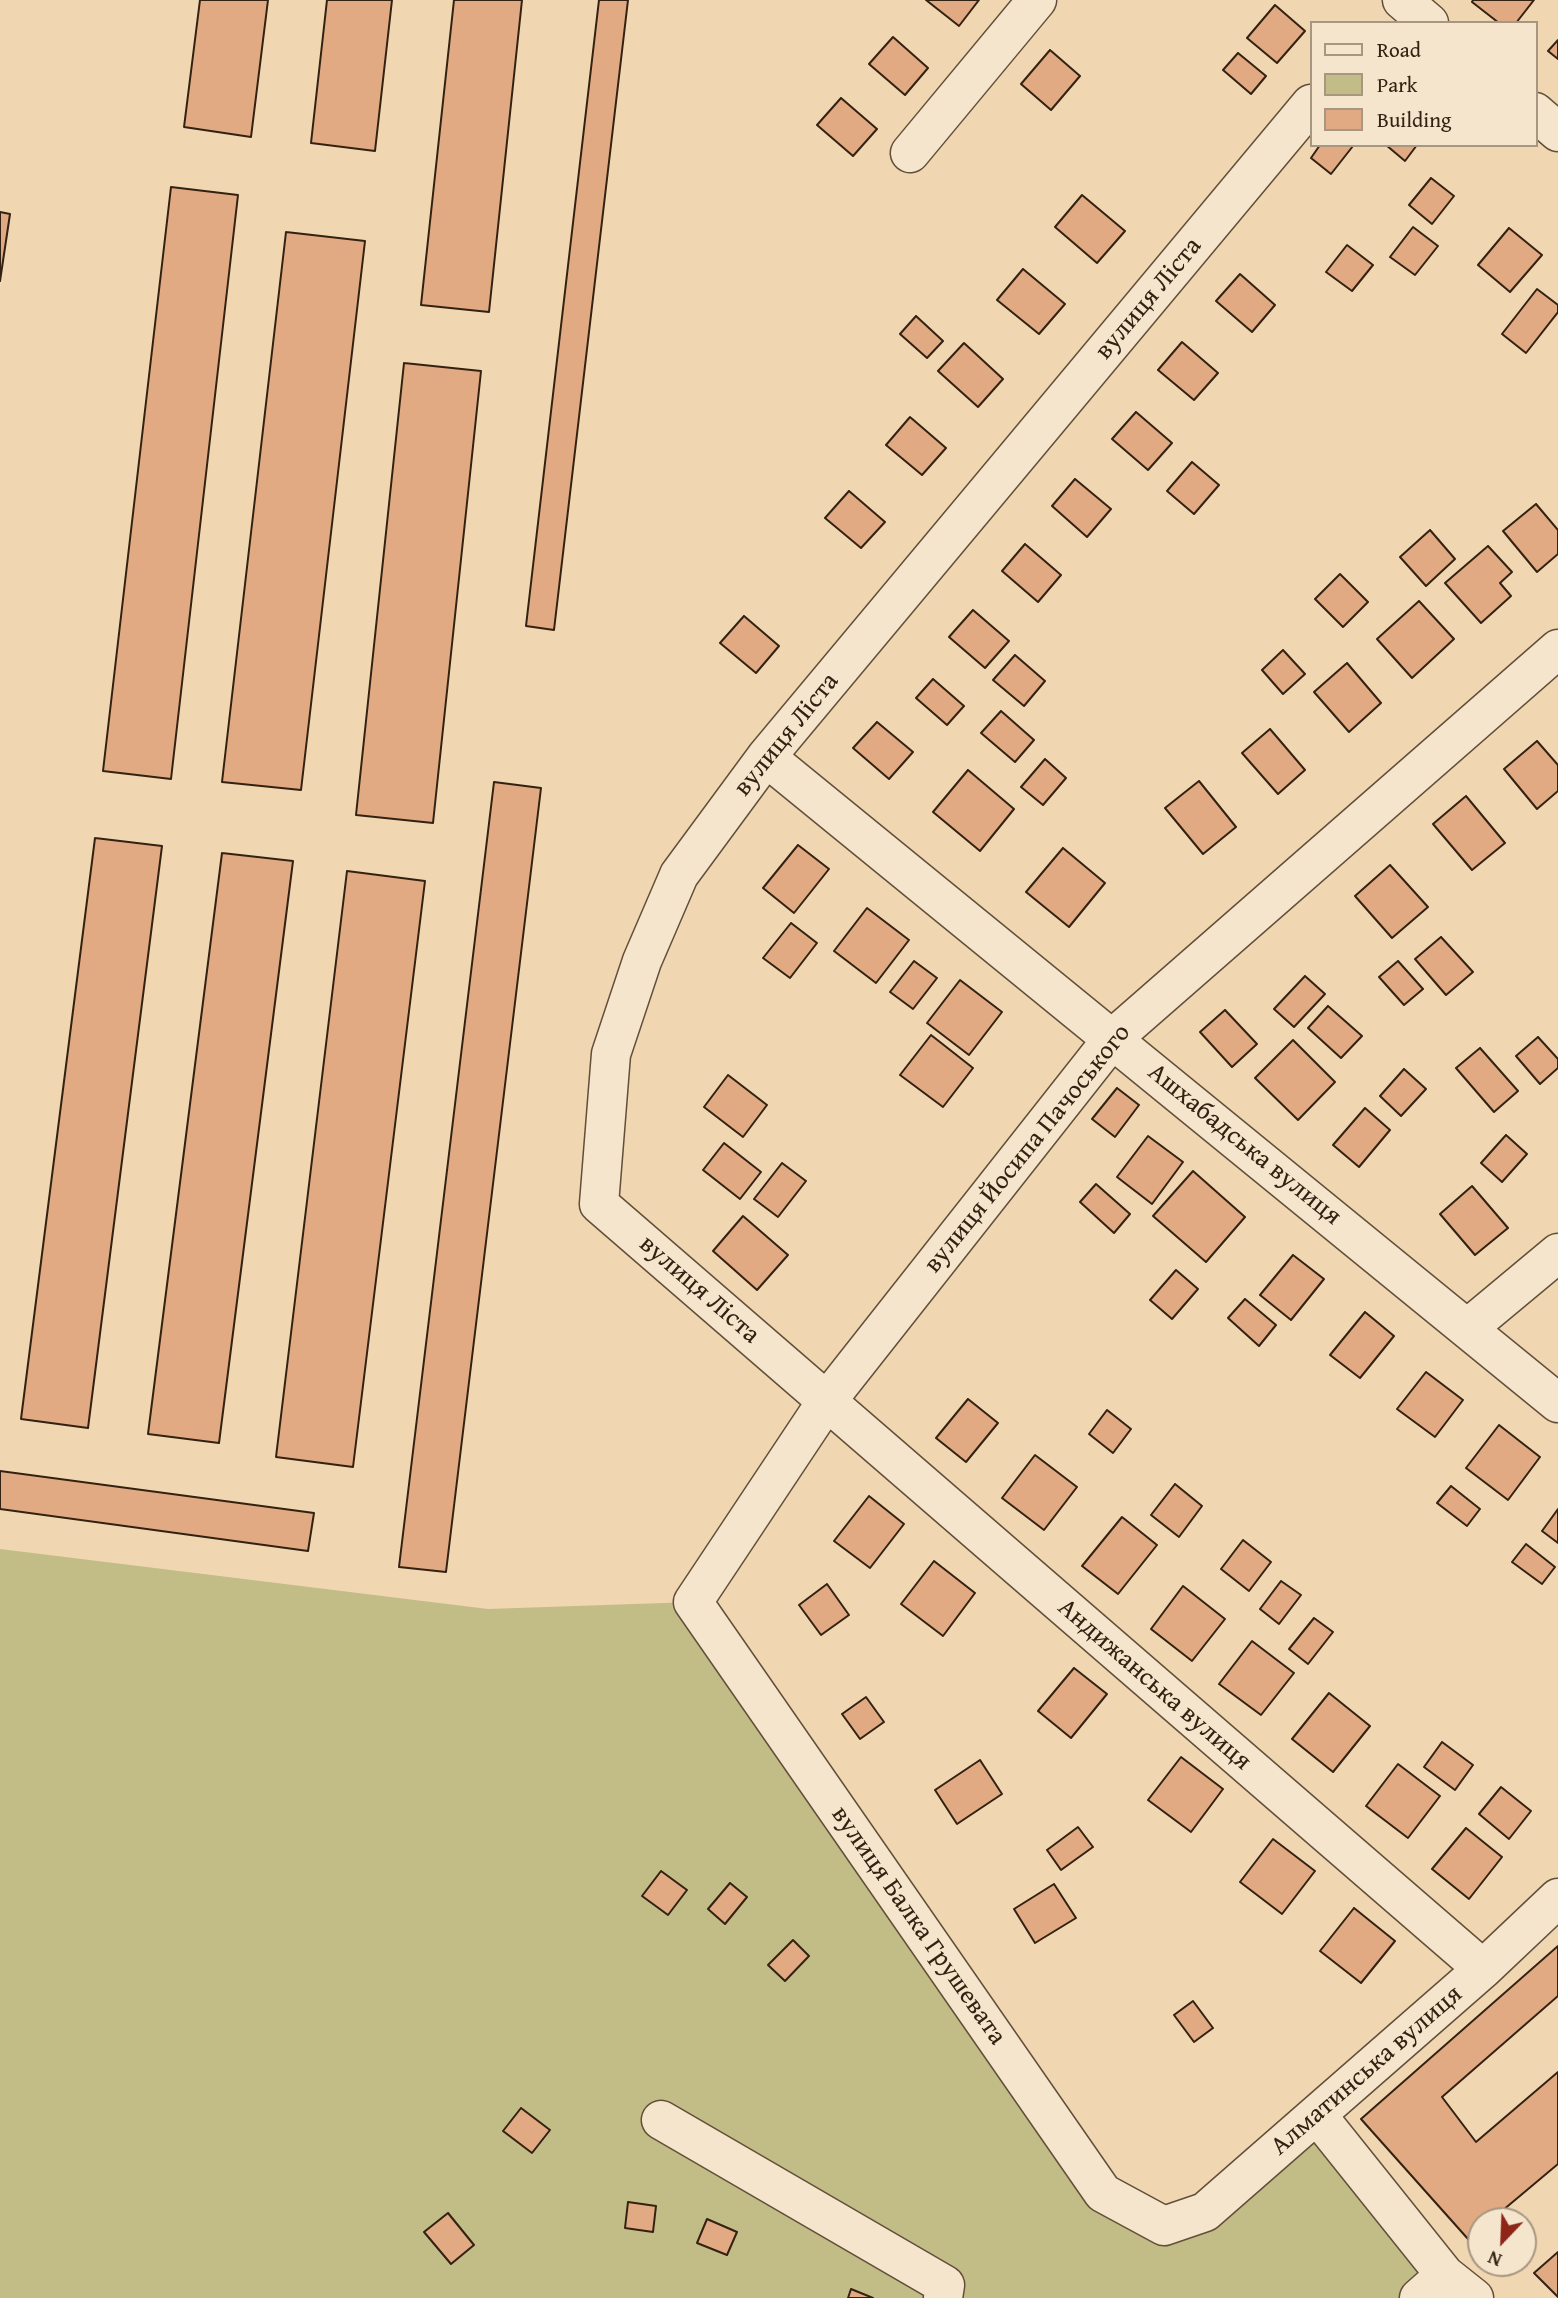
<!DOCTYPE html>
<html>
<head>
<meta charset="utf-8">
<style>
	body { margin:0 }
	#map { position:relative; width:1558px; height:2298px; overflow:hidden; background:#f0d7b1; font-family:"Gentium Book Plus",serif }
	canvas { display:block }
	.legend { position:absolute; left:1310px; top:21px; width:228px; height:126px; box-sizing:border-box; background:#f5e5cc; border:2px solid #a79782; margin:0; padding:9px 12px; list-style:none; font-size:21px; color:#332212 }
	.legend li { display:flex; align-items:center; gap:14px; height:35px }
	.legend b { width:35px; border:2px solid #a79782 }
	.north { position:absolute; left:1467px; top:2207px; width:70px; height:70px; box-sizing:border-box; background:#f5e5cc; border:2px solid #a79782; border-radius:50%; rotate:203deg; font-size:19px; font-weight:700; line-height:28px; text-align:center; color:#332212 }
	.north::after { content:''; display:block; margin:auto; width:24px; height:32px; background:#8f2418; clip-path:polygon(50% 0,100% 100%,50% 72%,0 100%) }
</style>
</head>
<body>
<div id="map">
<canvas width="1558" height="2298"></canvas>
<ul class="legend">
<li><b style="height:9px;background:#f5e5cc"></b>Road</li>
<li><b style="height:19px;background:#c2bc86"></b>Park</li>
<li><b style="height:19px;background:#e1aa83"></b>Building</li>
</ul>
<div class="north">N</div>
</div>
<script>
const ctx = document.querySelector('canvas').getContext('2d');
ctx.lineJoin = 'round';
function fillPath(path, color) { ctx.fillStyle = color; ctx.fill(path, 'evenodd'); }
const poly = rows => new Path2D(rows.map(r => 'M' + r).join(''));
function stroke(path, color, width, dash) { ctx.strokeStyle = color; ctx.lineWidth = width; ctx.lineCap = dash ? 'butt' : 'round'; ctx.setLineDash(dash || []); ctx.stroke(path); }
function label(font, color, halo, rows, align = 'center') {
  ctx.font = font + ' "Gentium Book Plus",serif'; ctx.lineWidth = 7; ctx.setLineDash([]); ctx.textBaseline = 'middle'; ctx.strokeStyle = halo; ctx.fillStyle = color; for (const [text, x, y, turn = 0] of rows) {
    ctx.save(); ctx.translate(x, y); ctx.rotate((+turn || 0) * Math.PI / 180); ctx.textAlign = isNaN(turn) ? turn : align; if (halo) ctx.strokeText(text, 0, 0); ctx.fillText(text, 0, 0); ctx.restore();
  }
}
fillPath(poly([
	[0,1549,488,1609,693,1602,1103,2193,1164,2226,1317,2115,1474,2298,0,2298]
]), '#c2bc86');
const building = poly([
	[200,0,268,0,251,137,184,127,200,0],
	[327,0,392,0,375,151,311,143,327,0],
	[454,0,522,0,489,312,421,305,454,0],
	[599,0,628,0,554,630,526,626,599,0],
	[926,0,979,0,959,26,926,0],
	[1473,0,1534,0,1516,23,1499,23,1472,2,1473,0],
	[1275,5,1305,31,1277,63,1247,38,1275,5],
	[893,37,928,68,905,95,869,64,893,37],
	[1558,40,1558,59,1548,51,1558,40],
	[1050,50,1080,76,1051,110,1021,84,1050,50],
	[1238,53,1266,76,1251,94,1223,70,1238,53],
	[841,98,877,129,853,156,817,125,841,98],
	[1320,145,1352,145,1353,146,1331,174,1311,158,1320,145],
	[1386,145,1417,145,1405,161,1386,145],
	[1431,178,1454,196,1432,224,1409,205,1431,178],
	[171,187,238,195,171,779,103,771,171,187],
	[1082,195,1125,231,1097,263,1055,227,1082,195],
	[0,212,10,214,0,281,0,212],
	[1413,227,1438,246,1415,275,1390,257,1413,227],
	[1509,228,1542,255,1510,292,1478,265,1509,228],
	[286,232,365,241,301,790,222,782,286,232],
	[1347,245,1373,265,1352,291,1326,272,1347,245],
	[1023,269,1065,304,1039,334,997,300,1023,269],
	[1240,274,1275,305,1252,332,1216,301,1240,274],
	[1537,289,1558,305,1558,312,1526,353,1502,334,1537,289],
	[916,316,943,341,927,358,900,334,916,316],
	[1182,342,1218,373,1194,400,1158,370,1182,342],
	[964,343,1003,379,978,407,938,371,964,343],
	[404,363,481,371,433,823,356,815,404,363],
	[1136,412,1172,443,1148,470,1112,439,1136,412],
	[910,417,946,448,922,475,886,445,910,417],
	[1192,462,1219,485,1194,514,1167,491,1192,462],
	[1075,479,1111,509,1087,537,1052,506,1075,479],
	[849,491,885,522,861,548,825,518,849,491],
	[1536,504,1558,530,1558,554,1537,572,1503,531,1536,504],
	[1430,530,1455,559,1426,586,1400,557,1430,530],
	[1025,544,1061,575,1038,602,1002,571,1025,544],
	[1488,546,1512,572,1500,583,1511,596,1481,623,1445,583,1488,546],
	[1340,574,1368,602,1343,627,1315,599,1340,574],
	[1419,601,1454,639,1412,678,1377,639,1419,601],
	[973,610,1009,641,985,668,949,637,973,610],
	[744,616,779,646,756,673,720,643,744,616],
	[1283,650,1305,674,1283,694,1262,670,1283,650],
	[1015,655,1045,681,1024,706,993,680,1015,655],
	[1347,663,1381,703,1349,732,1314,692,1347,663],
	[933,679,964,706,947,725,916,698,933,679],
	[1001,711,1034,740,1015,762,981,733,1001,711],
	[877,722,913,752,889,779,853,748,877,722],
	[1270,729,1305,770,1278,794,1242,753,1270,729],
	[1537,741,1558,765,1558,791,1537,809,1504,769,1537,741],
	[1045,759,1066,778,1043,805,1021,787,1045,759],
	[968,770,1014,809,980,851,933,812,968,770],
	[1199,781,1236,827,1203,854,1165,808,1199,781],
	[494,782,541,788,446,1572,399,1567,494,782],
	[1466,796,1505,843,1472,870,1433,824,1466,796],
	[95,838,162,846,88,1428,21,1419,95,838],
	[798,845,829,869,794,913,763,888,798,845],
	[1063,848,1105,883,1069,927,1026,892,1063,848],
	[222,853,293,861,219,1443,148,1434,222,853],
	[1390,865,1428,907,1392,938,1355,896,1390,865],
	[347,871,425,881,353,1467,276,1457,347,871],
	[867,908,909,940,876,983,834,951,867,908],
	[791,923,817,943,790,978,763,958,791,923],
	[1441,937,1473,972,1446,995,1415,959,1441,937],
	[914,961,937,978,913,1009,890,992,914,961],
	[1398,961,1423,989,1404,1005,1379,977,1398,961],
	[1305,976,1325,994,1294,1027,1274,1009,1305,976],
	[960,980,1002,1012,969,1055,927,1023,960,980],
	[1328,1006,1362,1036,1341,1058,1308,1028,1328,1006],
	[1225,1010,1257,1044,1232,1067,1200,1032,1225,1010],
	[931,1035,973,1068,943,1107,900,1075,931,1035],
	[1538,1037,1558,1059,1558,1068,1540,1084,1516,1056,1538,1037],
	[1293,1040,1335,1082,1298,1120,1255,1078,1293,1040],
	[1480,1048,1518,1091,1494,1112,1456,1068,1480,1048],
	[1404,1069,1426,1089,1401,1116,1380,1096,1404,1069],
	[728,1075,767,1105,743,1137,704,1107,728,1075],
	[1117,1088,1139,1105,1115,1137,1092,1119,1117,1088],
	[1365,1108,1390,1130,1359,1167,1333,1145,1365,1108],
	[1506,1135,1527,1154,1502,1182,1481,1163,1506,1135],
	[1148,1136,1183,1162,1152,1204,1117,1177,1148,1136],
	[724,1143,761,1172,740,1199,703,1170,724,1143],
	[782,1163,806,1181,778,1217,754,1199,782,1163],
	[1193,1171,1245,1217,1206,1262,1153,1216,1193,1171],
	[1096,1184,1130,1214,1114,1233,1080,1202,1096,1184],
	[1472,1186,1508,1228,1475,1255,1440,1214,1472,1186],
	[743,1216,788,1255,757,1290,713,1251,743,1216],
	[1293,1255,1324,1279,1291,1320,1260,1295,1293,1255],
	[1176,1270,1198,1289,1172,1319,1150,1300,1176,1270],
	[1245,1299,1276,1325,1259,1346,1228,1318,1245,1299],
	[1365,1312,1394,1336,1360,1378,1330,1355,1365,1312],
	[1426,1372,1463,1400,1435,1437,1397,1409,1426,1372],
	[968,1399,998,1423,966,1462,936,1438,968,1399],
	[1107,1410,1131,1429,1113,1453,1089,1434,1107,1410],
	[1499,1425,1540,1457,1508,1500,1466,1468,1499,1425],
	[1035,1455,1077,1487,1044,1530,1002,1498,1035,1455],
	[0,1471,314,1513,308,1551,0,1509,0,1471],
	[1175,1484,1202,1506,1179,1537,1151,1515,1175,1484],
	[1451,1486,1480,1509,1467,1526,1437,1503,1451,1486],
	[869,1496,904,1524,870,1568,834,1541,869,1496],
	[1558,1509,1558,1543,1542,1531,1558,1509],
	[1122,1517,1157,1545,1118,1594,1082,1566,1122,1517],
	[1243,1540,1271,1562,1249,1591,1221,1569,1243,1540],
	[1526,1544,1555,1567,1542,1584,1512,1562,1526,1544],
	[934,1561,975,1593,943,1636,901,1604,934,1561],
	[1281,1581,1301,1595,1279,1624,1260,1609,1281,1581],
	[827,1584,849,1615,821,1635,799,1605,827,1584],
	[1183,1586,1225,1619,1192,1661,1151,1629,1183,1586],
	[1314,1618,1333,1632,1308,1664,1289,1649,1314,1618],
	[1252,1641,1294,1673,1261,1715,1219,1684,1252,1641],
	[1074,1668,1107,1694,1071,1738,1038,1711,1074,1668],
	[1329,1693,1370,1726,1333,1772,1292,1739,1329,1693],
	[866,1697,884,1722,860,1739,842,1714,866,1697],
	[1442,1742,1473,1765,1455,1790,1424,1767,1442,1742],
	[1181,1757,1223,1789,1191,1832,1148,1800,1181,1757],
	[980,1760,1002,1794,957,1824,935,1790,980,1760],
	[1398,1764,1440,1796,1408,1838,1366,1806,1398,1764],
	[1501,1787,1531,1811,1509,1839,1479,1814,1501,1787],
	[1078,1827,1093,1847,1061,1870,1047,1850,1078,1827],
	[1466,1828,1502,1857,1469,1899,1432,1869,1466,1828],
	[1273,1839,1315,1871,1282,1914,1240,1882,1273,1839],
	[661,1871,687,1890,668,1915,642,1896,661,1871],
	[730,1883,747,1897,725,1924,708,1909,730,1883],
	[1054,1884,1076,1918,1035,1943,1014,1909,1054,1884],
	[1354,1908,1395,1941,1361,1983,1320,1951,1354,1908],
	[793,1940,809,1956,785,1981,768,1965,793,1940],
	[1558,1946,1558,1996,1442,2097,1476,2142,1558,2072,1558,2164,1490,2221,1481,2221,1481,2229,1468,2239,1361,2119,1558,1946],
	[1193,2001,1213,2028,1194,2042,1174,2015,1193,2001],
	[521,2108,550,2130,532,2153,503,2131,521,2108],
	[628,2202,656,2206,653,2232,625,2228,628,2202],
	[448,2213,474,2245,451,2264,424,2232,448,2213],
	[707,2219,737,2232,727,2255,697,2243,707,2219],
	[1558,2252,1558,2297,1534,2273,1558,2252],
	[851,2289,873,2298,848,2298,851,2289]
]);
fillPath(building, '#e1aa83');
stroke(building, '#332212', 2);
const minor = poly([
	[1402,0,1429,23],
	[1311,104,766,757,679,875,642,961,611,1054,599,1204,1483,1969],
	[1535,112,1558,132],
	[910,153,1037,0],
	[1558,649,1113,1038,826,1402,693,1602,1103,2193,1164,2226,1205,2212,1483,1969,1558,1898],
	[766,757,1558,1403],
	[1468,1328,1558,1253],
	[1317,2115,1445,2275,1474,2298],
	[661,2120,945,2285,943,2298],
	[1419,2298,1445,2275]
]);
stroke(minor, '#624f3a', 41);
stroke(minor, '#f5e5cc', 38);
label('26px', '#332212', '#f5e5cc', [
	["вулиця Ліста",1149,299,-50],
	["вулиця Ліста",787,735,-51],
	["Ашхабадська вулиця",1244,1145,39],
	["вулиця Йосипа Пачоського",1028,1149,-51],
	["вулиця Ліста",699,1290,41],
	["Андижанська вулиця",1154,1685,41],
	["вулиця Балка Грушевата",918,1926,55],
	["Алматинська вулиця",1367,2071,-41]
]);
</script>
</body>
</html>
